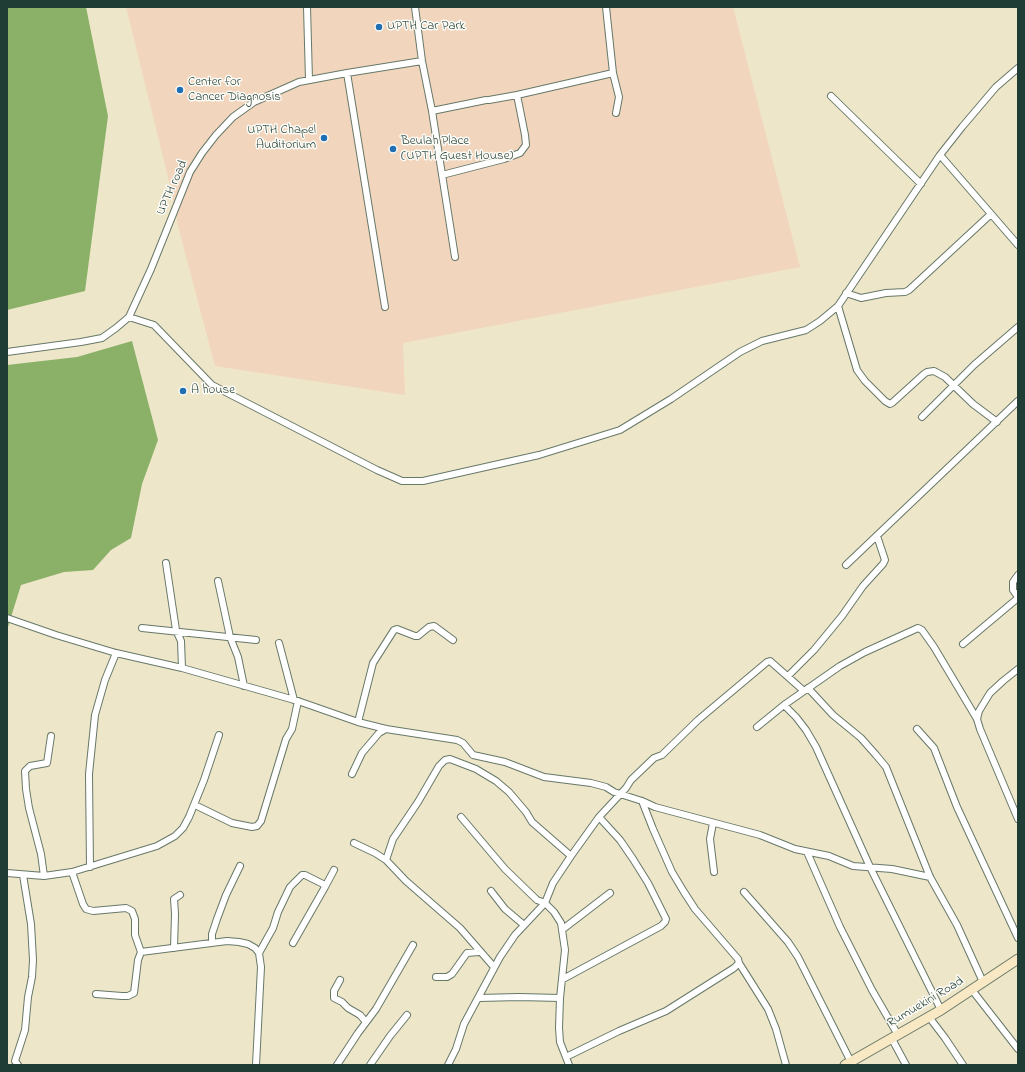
<!DOCTYPE html>
<html>
<head>
<meta charset="utf-8">
<style>
	body { margin:0 }
	#map { position:relative; width:1025px; height:1072px; overflow:hidden; background:#eee6c9; font-family:"Indie Flower",sans-serif }
	canvas { display:block }
	.frame { position:absolute; inset:0; border:8px solid #1f3d34; pointer-events:none }
</style>
</head>
<body>
<div id="map">
<canvas width="1025" height="1072"></canvas>
<div class="frame"></div>
</div>
<script>
const ctx = document.querySelector('canvas').getContext('2d');
ctx.lineJoin = 'round';
function fillPath(path, color) { ctx.fillStyle = color; ctx.fill(path, 'evenodd'); }
const poly = rows => new Path2D(rows.map(r => 'M' + r).join(''));
function stroke(path, color, width, dash) { ctx.strokeStyle = color; ctx.lineWidth = width; ctx.lineCap = dash ? 'butt' : 'round'; ctx.setLineDash(dash || []); ctx.stroke(path); }
function label(font, color, halo, rows, align = 'center') {
  ctx.font = font + ' "Indie Flower",sans-serif'; ctx.lineWidth = 3; ctx.setLineDash([]); ctx.textBaseline = 'middle'; ctx.strokeStyle = halo; ctx.fillStyle = color; for (const [text, x, y, turn = 0] of rows) {
    ctx.save(); ctx.translate(x, y); ctx.rotate((+turn || 0) * Math.PI / 180); ctx.textAlign = isNaN(turn) ? turn : align; if (halo) ctx.strokeText(text, 0, 0); ctx.fillText(text, 0, 0); ctx.restore();
  }
}
fillPath(poly([
	[126,7,733,7,800,267,403,343,405,395,215,366,178,226,172,193]
]), '#f1d5bd');
fillPath(poly([
	[7,7,86,7,108,116,85,291,7,310],
	[132,341,158,440,142,484,131,538,111,550,93,570,64,572,21,585,7,630,7,365,77,357]
]), '#8ab167');
const street = poly([
	[307,7,309,80],
	[415,7,422,61,432,111,455,257],
	[606,7,613,73,619,97,616,113],
	[347,73,385,307],
	[831,96,921,184],
	[489,100,517,95,613,73],
	[432,111,486,100],
	[940,155,1018,245],
	[442,175,504,159,520,153,526,145,525,135,517,95],
	[846,293,861,298,886,293,905,292,909,290,991,214],
	[838,306,857,370,865,381,885,401,890,404,892,403,924,374,927,372,934,371,945,377,973,404,997,422],
	[129,317,154,325,212,385,377,470,402,481,423,481,539,455,620,430,671,399,740,352,762,341,806,330,820,321,838,306,940,155,962,127,996,87,1018,68],
	[7,352,81,342,102,338,116,328,129,317,151,269,190,172,202,153,216,135,233,117,254,102,299,82,347,73,422,61],
	[922,417,974,365,1018,327],
	[166,563,176,630,181,641,182,668],
	[846,565,1018,401],
	[1018,575,1013,582,1013,590,1018,597],
	[218,581,230,637,238,657,244,686],
	[7,618,56,635,116,653,182,668,298,701,358,722,386,729,457,740,463,743,473,755,505,762,544,777,591,783,606,787,614,792,642,801,655,807,760,835,795,849,829,856,853,866,892,869,930,877],
	[142,628,256,640],
	[279,643,294,700],
	[963,644,1018,598],
	[788,676,814,650,842,616,863,586,883,564,885,560,877,536],
	[808,688,833,715,861,738,876,755,886,767,930,877,957,925,983,982],
	[784,705,796,717,806,730,816,747,870,867,941,1010],
	[977,719,979,711,990,693,1003,681,1018,669],
	[358,722,373,663,394,630,397,629,415,636,418,636,429,627,434,626,453,640],
	[757,727,784,705,840,666,865,652,918,628,922,630,934,647,977,719,980,729,1018,819],
	[917,729,934,748,957,807,1018,938],
	[352,774,362,753,379,733,386,729],
	[642,801,653,829,672,872,684,892,695,909,738,959,739,963,768,1009,776,1029,786,1065],
	[195,805,232,823,252,827,257,826,261,821,286,739,292,729,298,701],
	[461,817,505,869,537,900,545,903,554,912,561,923,565,950,560,998,559,1028,560,1042,569,1065],
	[713,823,710,839,714,872],
	[354,843,375,853,386,860,406,881,460,928,494,967],
	[807,852,840,927,872,990,898,1035],
	[386,860,393,839,418,802,439,766,445,760,450,759,476,769,496,781,509,792,526,812,532,822,571,856],
	[90,867,89,774,95,715,105,680,116,653],
	[72,872,83,904,86,909,93,911,126,908,132,911,135,919,135,935,141,952,138,960,134,993,128,996,122,996,96,994],
	[7,873,44,876,72,872,157,846,175,836,183,828,189,817,204,780,219,735],
	[44,876,41,854,29,808,26,789,25,771,30,766,47,763,51,736],
	[325,887,334,870],
	[491,891,505,909,524,925],
	[744,892,788,942,798,957,851,1062],
	[563,929,610,893],
	[212,942,212,934,217,919,226,895,240,866],
	[174,948,175,914,174,899,180,895],
	[141,952,227,941,239,942,248,944,255,948,259,953,261,967,256,1065],
	[259,953,273,928,278,912,290,887,302,875,305,875,323,884,325,887,293,943],
	[436,977,447,977,452,974,467,953,479,952],
	[563,979,661,926,665,922,666,919,648,883,633,859,620,840,599,817],
	[340,980,334,991,334,998,342,1002,348,1008,360,1015,366,1022],
	[972,990,1018,1049],
	[479,998,519,997,560,998],
	[929,1017,945,1038,963,1065],
	[892,1039,906,1065],
	[566,1057,619,1031,666,1011,734,968,739,963],
	[18,1065,15,1061,25,1030,28,997,32,977,33,960,31,924,23,875],
	[337,1065,358,1033,376,1009,413,945],
	[370,1065,390,1036,407,1015],
	[448,1065,456,1049,464,1024,500,957,515,935,545,903,553,883,571,856,599,817,626,788,631,780,654,758,662,755,698,720,767,662,770,661,804,691]
]);
const secondary = poly([
	[845,1065,941,1010,1018,959]
]);
stroke(street, '#677868', 8);
stroke(secondary, '#677868', 11);
stroke(street, '#fff', 6);
stroke(secondary, '#f8e8c3', 9);
for (const [x, y, r, color] of [
	[379,27,4,"#1f6fb2"],
	[180,90,4,"#1f6fb2"],
	[324,138,4,"#1f6fb2"],
	[393,149,4,"#1f6fb2"],
	[183,391,4,"#1f6fb2"]
]) { const dot = new Path2D(); dot.arc(x, y, r, 0, 2 * Math.PI); ctx.fillStyle = color; ctx.fill(dot); stroke(dot, '#fdfcf7', 1.5); }
label('13px', '#1f3d34', '#fdfcf7', [
	["UPTH Car Park",387,27],
	["Center for",188,83],
	["Cancer Diagnosis",188,98],
	["UPTH Chapel",316,131,"right"],
	["Auditorium",316,146,"right"],
	["Beulah Place",401,142],
	["(UPTH Guest House)",401,157],
	["A house",191,391]
], 'left');
label('13px', '#1f3d34', '#fdfcf7', [
	["UPTH road",173,188,-66],
	["Rumuekini Road",926,1003,-31]
]);
</script>
</body>
</html>
